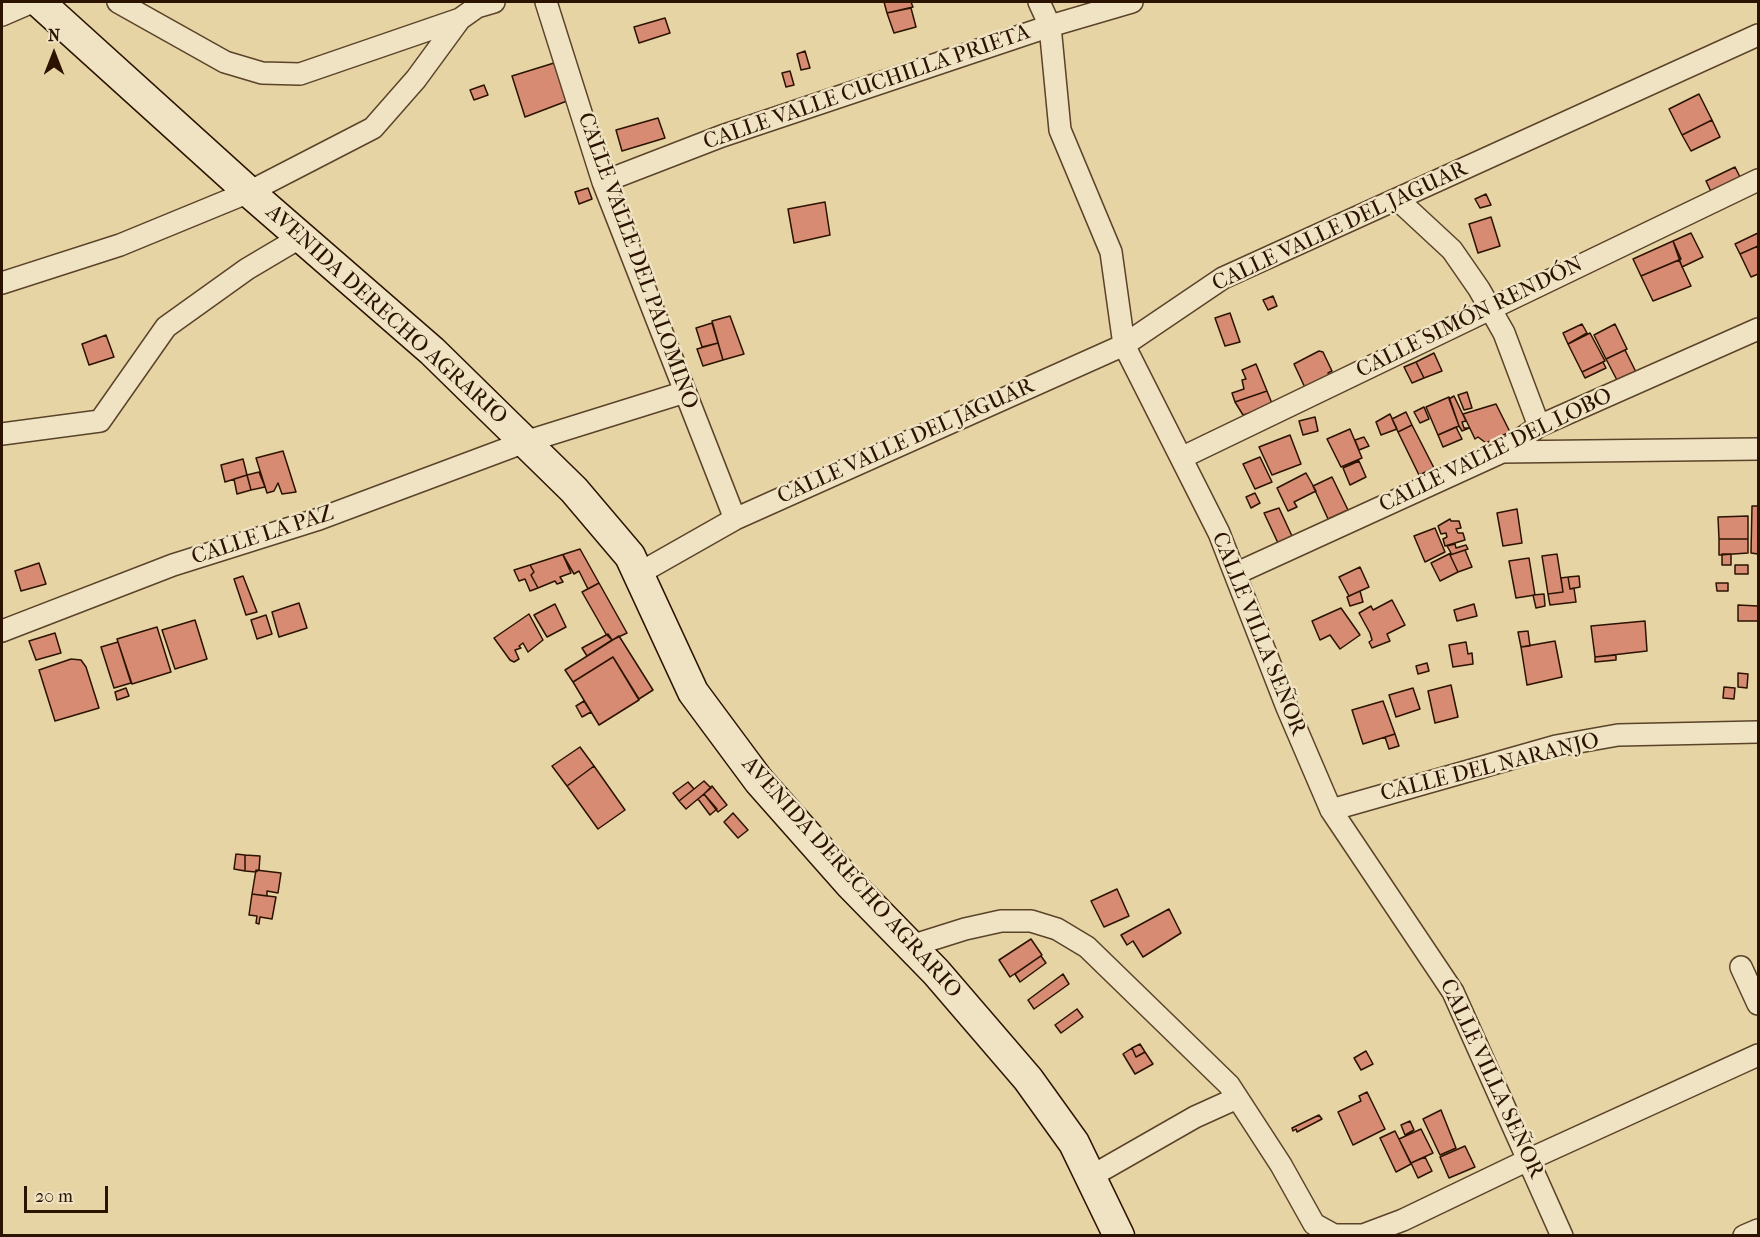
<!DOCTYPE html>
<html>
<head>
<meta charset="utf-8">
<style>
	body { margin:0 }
	#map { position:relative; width:1760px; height:1237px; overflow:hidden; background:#e7d4a4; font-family:"IM FELL French Canon",serif }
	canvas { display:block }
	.frame { position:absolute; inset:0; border:3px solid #2b1300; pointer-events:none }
	.north { position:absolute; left:24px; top:24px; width:60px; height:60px; -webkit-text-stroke:4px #efe3c4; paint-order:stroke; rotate:0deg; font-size:16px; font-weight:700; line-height:24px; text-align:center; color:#2b1300 }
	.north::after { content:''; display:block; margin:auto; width:21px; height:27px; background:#2b1300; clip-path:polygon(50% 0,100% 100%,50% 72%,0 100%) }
	.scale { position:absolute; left:24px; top:1186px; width:84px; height:27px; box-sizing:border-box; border:3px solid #2b1300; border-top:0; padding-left:8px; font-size:18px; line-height:21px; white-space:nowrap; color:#2b1300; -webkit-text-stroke:4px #efe3c4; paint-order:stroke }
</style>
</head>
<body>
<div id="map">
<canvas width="1760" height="1237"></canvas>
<div class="frame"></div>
<div class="north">N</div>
<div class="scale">20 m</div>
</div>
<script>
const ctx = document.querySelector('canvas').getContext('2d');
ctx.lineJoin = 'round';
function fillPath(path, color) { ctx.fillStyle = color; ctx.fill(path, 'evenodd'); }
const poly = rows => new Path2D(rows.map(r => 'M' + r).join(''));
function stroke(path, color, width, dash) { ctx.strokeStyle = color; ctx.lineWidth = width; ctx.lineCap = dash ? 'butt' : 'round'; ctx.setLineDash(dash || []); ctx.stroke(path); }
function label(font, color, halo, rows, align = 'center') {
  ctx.font = font + ' "IM FELL French Canon",serif'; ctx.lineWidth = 5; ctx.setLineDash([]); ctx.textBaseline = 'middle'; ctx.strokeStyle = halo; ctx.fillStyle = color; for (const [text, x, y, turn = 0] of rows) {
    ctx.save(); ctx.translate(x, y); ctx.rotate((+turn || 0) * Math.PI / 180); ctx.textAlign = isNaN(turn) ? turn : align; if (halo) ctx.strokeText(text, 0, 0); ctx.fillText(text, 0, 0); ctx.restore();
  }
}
const building = poly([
	[884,2,911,2,913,7,887,13,884,2],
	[911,8,916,27,894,33,887,13,911,8],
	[665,18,670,33,639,43,634,27,665,18],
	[805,51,810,68,801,70,797,54,805,51],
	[554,63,567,101,525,117,512,76,554,63],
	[790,71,794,85,786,87,782,73,790,71],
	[484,85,488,95,474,100,470,90,484,85],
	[1699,94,1712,120,1682,135,1669,109,1699,94],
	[658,118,665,138,622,151,616,130,658,118],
	[1712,120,1720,137,1691,151,1682,135,1712,120],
	[1735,167,1745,187,1716,202,1706,181,1735,167],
	[588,188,592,199,579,204,575,192,588,188],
	[1486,194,1491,205,1480,208,1475,199,1486,194],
	[825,202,830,235,794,243,788,209,825,202],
	[1491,217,1500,246,1478,253,1469,224,1491,217],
	[1691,233,1703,257,1682,267,1673,241,1691,233],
	[1758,233,1758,246,1740,254,1735,244,1758,233],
	[1673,241,1681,259,1641,276,1633,259,1673,241],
	[1758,246,1758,274,1751,277,1740,254,1758,246],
	[1679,260,1691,286,1653,301,1641,276,1679,260],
	[1273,296,1277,306,1268,310,1263,300,1273,296],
	[1230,313,1240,342,1225,346,1215,318,1230,313],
	[730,316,744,354,723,360,712,321,730,316],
	[712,323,718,343,702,347,696,328,712,323],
	[1582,324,1587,333,1568,344,1563,333,1582,324],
	[1615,324,1627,349,1606,359,1594,335,1615,324],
	[1590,333,1605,361,1582,372,1568,344,1590,333],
	[106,335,114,357,89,365,82,344,106,335],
	[718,343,723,360,703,366,697,349,718,343],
	[1625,350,1636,372,1618,382,1606,359,1625,350],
	[1319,351,1323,352,1332,371,1328,373,1332,381,1307,392,1294,364,1319,351],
	[1434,353,1442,371,1424,378,1416,362,1434,353],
	[1416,362,1424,378,1412,383,1404,367,1416,362],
	[1603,362,1606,368,1585,378,1582,372,1603,362],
	[1256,364,1267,391,1235,402,1232,393,1244,389,1242,380,1246,379,1242,370,1256,364],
	[1267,391,1273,406,1243,415,1235,402,1267,391],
	[1467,392,1472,408,1464,410,1458,395,1467,392],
	[1454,396,1466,421,1462,422,1464,428,1469,428,1462,431,1459,426,1449,399,1454,396],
	[1449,397,1459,426,1438,435,1426,407,1449,397],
	[1496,404,1510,432,1486,443,1478,437,1475,439,1463,414,1496,404],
	[1424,407,1429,419,1420,423,1414,412,1424,407],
	[1406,412,1412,425,1398,432,1392,419,1406,412],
	[1390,414,1397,429,1381,435,1376,422,1390,414],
	[1315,417,1318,431,1303,435,1299,421,1315,417],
	[1412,425,1434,468,1419,475,1398,432,1412,425],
	[1456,427,1462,439,1443,447,1438,435,1456,427],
	[1350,429,1362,458,1341,467,1327,439,1350,429],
	[1290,435,1301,464,1272,475,1259,447,1290,435],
	[1364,437,1369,446,1359,450,1355,440,1364,437],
	[283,451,296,492,282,494,278,483,274,491,267,493,256,458,283,451],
	[1260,457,1272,482,1255,489,1243,464,1260,457],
	[243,459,247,475,225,482,221,465,243,459],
	[1359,461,1366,477,1350,485,1343,468,1359,461],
	[259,472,265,487,251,490,247,475,259,472],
	[1306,473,1316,491,1294,502,1297,507,1288,511,1277,488,1306,473],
	[247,475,251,490,237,494,234,479,247,475],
	[1332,477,1348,510,1328,519,1313,486,1332,477],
	[1255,493,1260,503,1251,508,1246,497,1255,493],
	[1752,506,1758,506,1758,554,1751,553,1752,506],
	[1279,508,1292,536,1278,543,1264,513,1279,508],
	[1517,509,1522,543,1503,546,1497,513,1517,509],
	[1748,516,1748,539,1719,539,1718,517,1748,516],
	[1450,519,1451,521,1459,521,1461,528,1456,529,1458,533,1463,533,1465,540,1445,546,1443,539,1447,537,1446,533,1441,534,1438,526,1450,519],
	[1435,528,1445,552,1425,562,1414,536,1435,528],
	[1719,539,1748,539,1748,553,1719,555,1719,539],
	[1455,544,1456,548,1466,545,1468,549,1450,555,1458,572,1440,581,1431,563,1451,553,1447,546,1455,544],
	[580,549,599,583,588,589,579,571,574,574,563,555,571,573,560,577,563,582,557,584,555,581,538,588,531,575,534,572,530,565,580,549],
	[1465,550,1472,567,1458,572,1450,555,1465,550],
	[1557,554,1563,592,1548,594,1542,556,1557,554],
	[1722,554,1731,554,1731,565,1722,565,1722,554],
	[1529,558,1535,595,1516,598,1509,561,1529,558],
	[39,563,46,584,21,591,15,571,39,563],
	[530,565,534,572,531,575,538,588,530,591,525,579,519,581,514,570,530,565],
	[1735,565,1748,565,1748,574,1735,574,1735,565],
	[1360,567,1369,587,1349,596,1339,577,1360,567],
	[243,576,257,612,246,615,234,579,243,576],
	[1579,576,1580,587,1570,589,1568,577,1579,576],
	[1568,577,1570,589,1574,588,1576,602,1550,605,1548,594,1563,592,1561,578,1568,577],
	[599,583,627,633,612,640,606,634,582,592,599,583],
	[1716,583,1728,583,1728,591,1717,591,1716,583],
	[1360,591,1363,602,1350,606,1347,597,1360,591],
	[1544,594,1545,606,1536,608,1533,595,1544,594],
	[1392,600,1405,625,1387,634,1390,641,1372,648,1369,642,1372,640,1370,633,1359,613,1371,606,1373,610,1392,600],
	[299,603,307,628,279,637,272,612,299,603],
	[555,604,566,627,547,637,534,615,555,604],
	[1474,604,1477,616,1457,621,1454,610,1474,604],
	[1738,605,1758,606,1758,621,1738,621,1738,605],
	[1341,608,1360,635,1340,649,1330,635,1320,640,1312,621,1341,608],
	[529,614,543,640,528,652,523,643,519,646,521,648,515,650,519,659,514,662,510,660,494,638,529,614],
	[266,615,272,634,257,639,251,620,266,615],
	[195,620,207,659,175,669,162,630,195,620],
	[1645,621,1647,651,1595,657,1591,626,1645,621],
	[157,627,171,672,132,684,117,639,157,627],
	[1528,631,1530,646,1521,647,1518,632,1528,631],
	[55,633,61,653,36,660,29,641,55,633],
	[608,634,612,640,587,656,582,648,608,634],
	[619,636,653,690,639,699,613,657,573,682,565,670,619,636],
	[1555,641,1562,677,1527,685,1521,647,1555,641],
	[118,642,131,683,114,688,101,647,118,642],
	[1466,642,1468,654,1472,653,1473,664,1453,667,1449,645,1466,642],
	[1616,655,1616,660,1595,662,1595,657,1616,655],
	[613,657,639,700,599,725,573,682,613,657],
	[71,659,81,660,86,667,99,708,55,721,39,670,71,659],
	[1427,663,1429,671,1418,674,1416,666,1427,663],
	[1738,673,1748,674,1747,688,1738,687,1738,673],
	[1451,685,1458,717,1435,723,1428,691,1451,685],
	[1724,687,1735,688,1734,699,1723,698,1724,687],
	[126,688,129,696,117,700,115,692,126,688],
	[1413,688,1420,709,1396,717,1389,695,1413,688],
	[584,701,591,712,582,717,576,706,584,701],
	[1383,701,1395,734,1363,744,1352,710,1383,701],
	[1395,734,1399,746,1389,749,1385,737,1395,734],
	[580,747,594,766,567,786,552,766,580,747],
	[594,766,625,810,598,829,567,786,594,766],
	[704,781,711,788,686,809,679,801,704,781],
	[688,782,694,789,679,801,673,793,688,782],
	[712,786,727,805,718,812,704,794,712,786],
	[704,794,717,809,710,815,698,799,704,794],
	[733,813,748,830,738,838,724,822,733,813],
	[236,854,245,855,245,871,234,869,236,854],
	[245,855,260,856,259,870,256,872,245,871,245,855],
	[256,870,281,873,278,893,267,891,267,896,252,894,256,870],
	[1117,889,1129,916,1104,927,1091,901,1117,889],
	[252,894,276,897,272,919,260,917,259,924,256,923,257,916,249,915,252,894],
	[1169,909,1181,933,1143,957,1133,941,1127,945,1121,935,1169,909],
	[1031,939,1042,955,1010,977,999,960,1031,939],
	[1041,956,1046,963,1020,982,1015,974,1041,956],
	[1063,974,1069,984,1034,1009,1028,1000,1063,974],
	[1077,1009,1083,1017,1061,1033,1055,1025,1077,1009],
	[1140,1044,1145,1052,1136,1057,1132,1048,1140,1044],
	[1132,1048,1136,1057,1145,1052,1153,1064,1135,1074,1123,1054,1132,1048],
	[1366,1051,1373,1064,1361,1070,1354,1058,1366,1051],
	[1367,1092,1385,1129,1353,1145,1338,1112,1361,1101,1359,1096,1367,1092],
	[1441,1110,1456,1148,1440,1155,1423,1119,1441,1110],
	[1319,1115,1322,1119,1297,1132,1296,1129,1293,1131,1292,1128,1319,1115],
	[1410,1121,1414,1130,1405,1135,1401,1125,1410,1121],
	[1421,1129,1433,1153,1411,1163,1399,1139,1421,1129],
	[1395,1131,1411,1164,1396,1172,1380,1138,1395,1131],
	[1465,1146,1475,1167,1449,1178,1440,1157,1465,1146],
	[1425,1157,1432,1171,1418,1178,1411,1163,1425,1157]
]);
fillPath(building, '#d68b72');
stroke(building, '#2b1300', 1.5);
const street = poly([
	[118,2,225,62,262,73,300,74,460,19],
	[546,2,603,182,735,519],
	[1039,2,1050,26,1060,130,1111,252,1124,345,1219,533,1286,705,1331,810,1453,992,1562,1236],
	[2,15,32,2],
	[603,182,722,136,1050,26,1132,2],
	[1397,199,1452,250,1479,289,1504,333,1539,426],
	[2,283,120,245,249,192,373,128,416,79,460,19,477,7,494,2],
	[2,434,100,421,166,327,247,269,301,237],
	[1502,452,1758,449],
	[1181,458,1758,180],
	[638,574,735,519,1124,345,1223,278,1758,35],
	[1235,574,1502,452,1539,426,1758,329],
	[2,631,173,565,319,519,525,442,685,392],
	[1331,810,1556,746,1618,735,1758,732],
	[911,946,965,929,1001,921,1031,921,1057,929,1087,947,1229,1085,1281,1165,1314,1224,1334,1235,1363,1235,1403,1220,1530,1159,1758,1055],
	[1741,967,1758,1004],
	[1090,1177,1195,1117,1237,1098],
	[1744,1236,1758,1230]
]);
const secondary = poly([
	[39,2,249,192,432,351,574,490,630,556,693,692,759,781,851,885,936,972,1028,1079,1074,1143,1119,1236]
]);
stroke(street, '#5a4329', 24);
stroke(secondary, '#2b1300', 33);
stroke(street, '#efe3c4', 21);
stroke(secondary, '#efe3c4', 30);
label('22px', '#2b1300', '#efe3c4', [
	["CALLE VALLE CUCHILLA PRIETA",867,88,-19],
	["CALLE VALLE DEL JAGUAR",1340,227,-25],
	["CALLE VALLE DEL PALOMINO",637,261,70],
	["AVENIDA DERECHO AGRARIO",386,315,42],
	["CALLE SIMÓN RENDÓN",1470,318,-26],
	["CALLE VALLE DEL JAGUAR",906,442,-24],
	["CALLE VALLE DEL LOBO",1496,451,-26],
	["CALLE LA PAZ",263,536,-18],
	["CALLE VILLA SEÑOR",1258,634,68],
	["CALLE DEL NARANJO",1490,768,-14],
	["AVENIDA DERECHO AGRARIO",851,878,48],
	["CALLE VILLA SEÑOR",1491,1079,65]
]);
</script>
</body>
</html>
